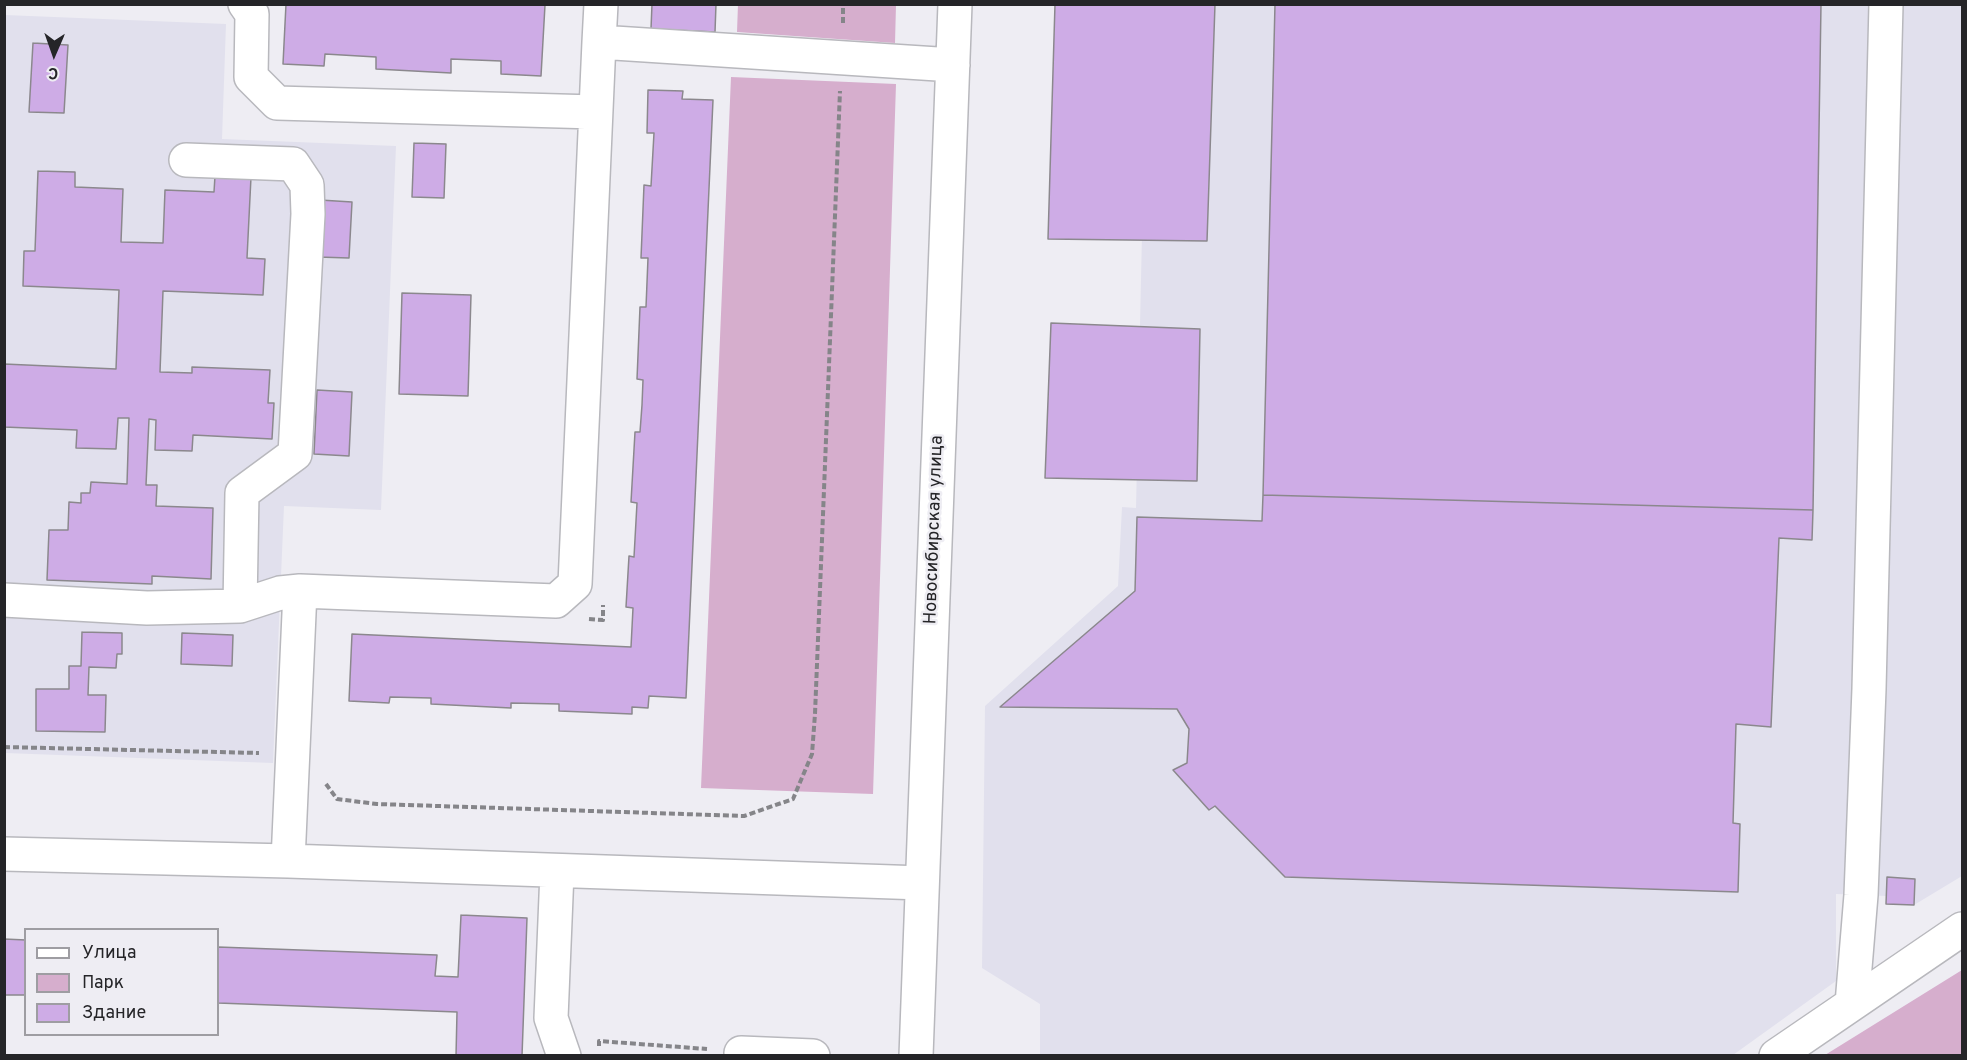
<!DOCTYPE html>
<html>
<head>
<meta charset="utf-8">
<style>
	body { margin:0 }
	#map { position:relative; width:1967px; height:1060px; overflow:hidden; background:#eeedf3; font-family:Overpass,sans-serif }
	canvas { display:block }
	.frame { position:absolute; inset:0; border:6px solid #252528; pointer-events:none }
	.legend { position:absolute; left:24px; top:928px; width:195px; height:108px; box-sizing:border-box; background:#eeedf3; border:2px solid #9e9da2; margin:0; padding:8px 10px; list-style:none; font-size:18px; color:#252528 }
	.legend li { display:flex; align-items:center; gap:12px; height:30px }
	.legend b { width:30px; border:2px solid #9e9da2 }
	.north { position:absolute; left:24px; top:24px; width:60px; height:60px; -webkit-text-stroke:4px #eeedf3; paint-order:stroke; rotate:182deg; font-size:16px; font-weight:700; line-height:24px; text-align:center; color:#252528 }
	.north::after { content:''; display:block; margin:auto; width:21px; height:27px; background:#252528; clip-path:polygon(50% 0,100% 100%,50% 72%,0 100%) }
</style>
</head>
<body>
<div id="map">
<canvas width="1967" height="1060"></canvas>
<div class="frame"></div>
<ul class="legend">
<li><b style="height:8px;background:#fff"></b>Улица</li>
<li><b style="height:16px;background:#d6aecd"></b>Парк</li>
<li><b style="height:16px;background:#ceace6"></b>Здание</li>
</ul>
<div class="north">С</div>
</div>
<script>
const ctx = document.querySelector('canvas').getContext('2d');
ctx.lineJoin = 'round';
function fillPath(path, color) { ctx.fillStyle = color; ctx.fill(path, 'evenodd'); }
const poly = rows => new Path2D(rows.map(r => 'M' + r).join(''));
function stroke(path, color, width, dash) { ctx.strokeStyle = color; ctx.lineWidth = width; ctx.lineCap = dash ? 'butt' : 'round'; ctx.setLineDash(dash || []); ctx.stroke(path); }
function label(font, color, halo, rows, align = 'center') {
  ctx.font = font + ' Overpass,sans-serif'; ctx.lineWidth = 5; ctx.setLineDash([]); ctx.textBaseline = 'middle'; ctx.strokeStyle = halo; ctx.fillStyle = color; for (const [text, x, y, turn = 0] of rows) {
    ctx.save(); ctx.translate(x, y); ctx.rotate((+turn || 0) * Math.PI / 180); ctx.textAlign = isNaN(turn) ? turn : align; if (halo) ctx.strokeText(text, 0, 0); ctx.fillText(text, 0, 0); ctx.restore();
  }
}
fillPath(poly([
	[1147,5,1962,5,1962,876,1914,905,1886,904,1886,896,1836,894,1836,981,1733,1055,1040,1055,1040,1004,982,968,985,706,1118,586,1122,507,1136,508],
	[5,15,226,24,222,139,396,146,381,510,284,506,273,763,5,753]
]), '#e1e0ed');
fillPath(poly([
	[738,4,896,5,895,43,737,32],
	[731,77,896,84,873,794,701,788],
	[1962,970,1962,1055,1825,1055]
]), '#d6aecd');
const building = poly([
	[286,4,545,5,541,76,501,74,501,61,451,59,451,73,376,69,376,57,325,54,324,66,283,64,286,4],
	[652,4,716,4,715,32,651,29,652,4],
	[1055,4,1215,4,1207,241,1048,239,1055,4],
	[1275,4,1821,4,1813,510,1263,495,1275,4],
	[33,43,68,45,64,113,29,112,33,43],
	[648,90,683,91,682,99,713,100,686,698,649,696,648,708,632,707,632,714,559,711,559,704,511,703,511,708,431,704,431,698,390,697,389,703,349,701,352,634,631,647,633,608,626,607,629,556,634,557,637,503,631,502,635,432,640,432,642,405,643,380,637,379,640,307,646,307,648,258,641,258,644,185,651,186,654,133,647,133,648,90],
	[414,143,446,144,444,198,412,197,414,143],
	[38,171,75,172,75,187,123,189,121,242,163,243,165,190,214,192,215,176,251,177,247,258,265,259,263,295,163,291,160,372,192,373,192,367,270,370,268,403,274,403,272,439,193,435,192,451,155,450,156,420,149,419,146,485,157,485,156,506,213,508,211,579,152,576,152,584,47,580,49,530,68,530,69,502,81,503,81,493,90,493,91,482,127,484,129,418,118,418,116,449,76,448,77,430,4,427,4,364,116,369,119,290,23,286,24,251,35,251,38,171],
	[320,200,352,202,349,258,318,257,320,200],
	[402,293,471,295,468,396,399,394,402,293],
	[1051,323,1200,329,1197,481,1045,478,1051,323],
	[317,390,352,392,349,456,314,454,317,390],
	[1263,495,1813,510,1812,540,1779,538,1771,727,1736,724,1733,823,1740,824,1738,892,1285,877,1215,806,1209,810,1173,770,1187,763,1189,729,1177,709,1000,707,1135,591,1137,517,1262,521,1263,495],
	[82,632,122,633,122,654,117,654,116,668,89,667,88,695,106,695,105,732,36,731,36,689,69,689,69,666,81,666,82,632],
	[182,633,233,635,232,666,181,664,182,633],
	[1887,877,1915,879,1914,905,1886,904,1887,877],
	[461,915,527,918,522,1056,456,1056,457,1012,218,1003,218,947,437,955,435,976,458,977,461,915],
	[4,939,26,940,26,995,4,995,4,939]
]);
fillPath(building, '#ceace6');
stroke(building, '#8b888d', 1.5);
const minor = poly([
	[245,4,252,14,251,77,277,103,595,112],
	[599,42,601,4],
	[186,160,293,164,307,185,308,214,295,454,242,493,240,606],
	[4,600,147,608,240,606,280,593,300,591],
	[4,854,288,861,922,883],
	[288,861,300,591,556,601,575,584,599,42,953,65],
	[557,872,551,1018,564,1056],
	[1852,1004,1861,895,1869,689,1886,4],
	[741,1053,813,1056],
	[916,1056,955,4],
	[1776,1056,1962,929]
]);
stroke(minor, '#b8b8bd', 36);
stroke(poly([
	[843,23,843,4],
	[589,619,603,620,603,605],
	[4,747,259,753],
	[326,784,337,799,377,804,744,816,793,799,812,754,815,714,840,91],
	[599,1046,599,1041,707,1049]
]), '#858589', 4, [6, 3]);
stroke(minor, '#fff', 33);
label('18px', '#252528', '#eeedf3', [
	["Новосибирская улица",935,530,-88]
]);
</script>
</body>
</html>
